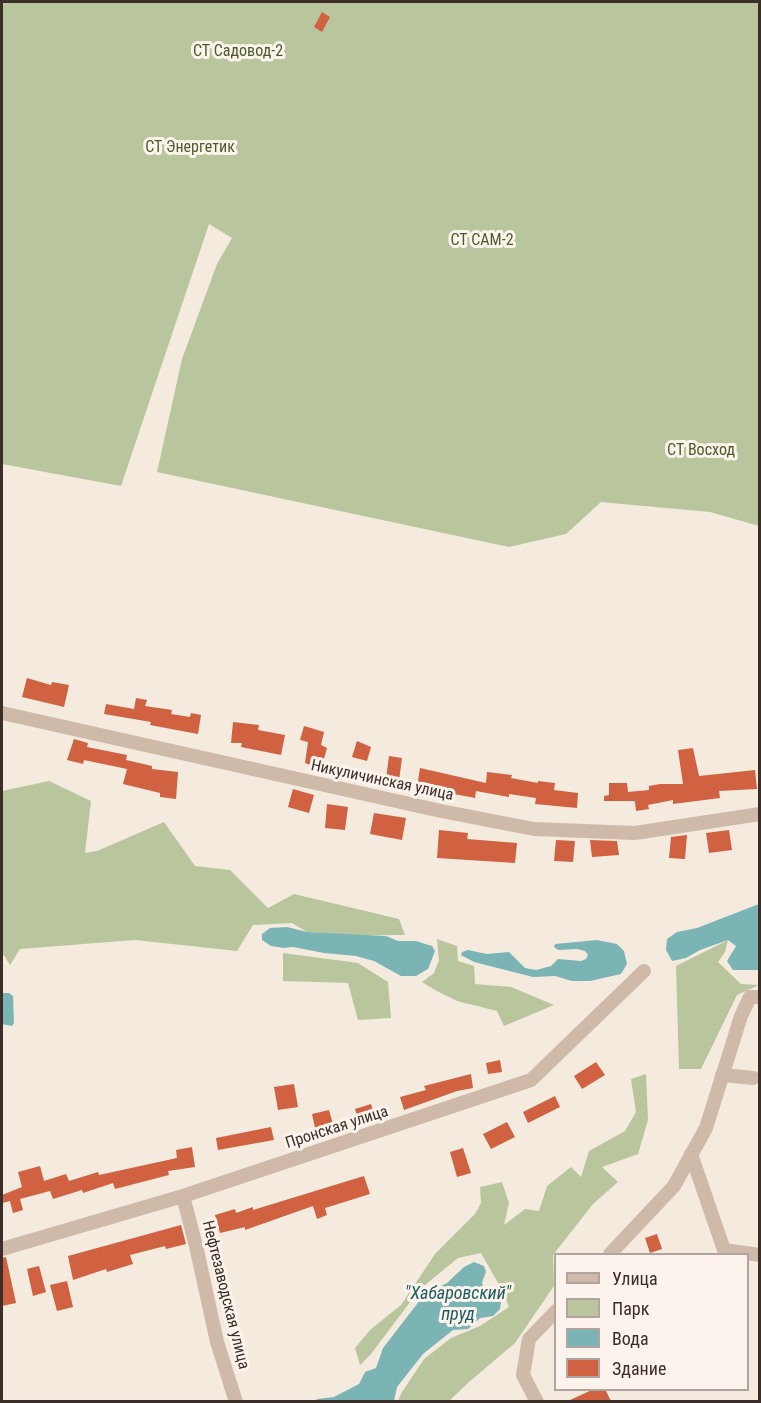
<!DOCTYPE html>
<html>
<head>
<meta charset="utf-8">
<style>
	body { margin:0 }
	#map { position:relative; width:761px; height:1403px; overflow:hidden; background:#f5eade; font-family:"Roboto Condensed",sans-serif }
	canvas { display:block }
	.frame { position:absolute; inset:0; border:3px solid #3b2e29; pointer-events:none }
	.legend { position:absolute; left:554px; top:1253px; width:195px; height:138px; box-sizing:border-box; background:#fcf4ec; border:2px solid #afa59e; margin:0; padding:8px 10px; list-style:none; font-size:18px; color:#3b2e29 }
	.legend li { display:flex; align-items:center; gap:12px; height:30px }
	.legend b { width:30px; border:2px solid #afa59e }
</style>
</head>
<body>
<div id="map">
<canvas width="761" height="1403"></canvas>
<div class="frame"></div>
<ul class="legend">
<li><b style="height:8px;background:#cfb9a9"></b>Улица</li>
<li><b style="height:16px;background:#b9c69d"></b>Парк</li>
<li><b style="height:16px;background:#7bb4b5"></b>Вода</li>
<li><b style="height:16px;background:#d06141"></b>Здание</li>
</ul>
</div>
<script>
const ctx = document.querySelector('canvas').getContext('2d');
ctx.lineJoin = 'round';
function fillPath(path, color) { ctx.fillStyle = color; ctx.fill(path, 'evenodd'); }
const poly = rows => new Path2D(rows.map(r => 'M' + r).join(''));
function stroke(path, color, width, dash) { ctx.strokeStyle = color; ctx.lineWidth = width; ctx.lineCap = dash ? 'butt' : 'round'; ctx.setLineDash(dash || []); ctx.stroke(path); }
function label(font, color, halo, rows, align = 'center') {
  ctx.font = font + ' "Roboto Condensed",sans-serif'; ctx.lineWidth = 6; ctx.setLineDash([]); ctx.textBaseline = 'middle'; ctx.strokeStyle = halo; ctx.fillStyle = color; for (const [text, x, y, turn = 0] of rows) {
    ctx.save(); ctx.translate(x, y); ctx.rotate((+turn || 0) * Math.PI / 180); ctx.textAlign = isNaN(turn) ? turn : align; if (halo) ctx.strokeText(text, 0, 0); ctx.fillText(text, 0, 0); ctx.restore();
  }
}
fillPath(poly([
	[2,2,759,2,759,526,710,512,601,502,566,534,509,547,157,472,182,359,217,264,232,238,209,224,121,486,2,464],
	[49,781,91,801,85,853,97,851,164,822,195,866,230,870,268,908,294,894,399,919,405,935,350,935,307,932,292,923,253,925,237,951,135,940,20,949,10,965,4,955,2,957,2,791],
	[437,939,457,946,458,961,474,966,475,984,511,987,554,1005,504,1026,497,1011,457,1001,435,990,422,982,434,973,439,960],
	[728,940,725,952,718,962,741,984,759,985,737,995,701,1069,679,1069,676,966],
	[283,953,358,963,388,982,391,1018,358,1020,348,983,283,981],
	[646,1074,648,1120,638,1154,602,1167,618,1182,593,1204,553,1255,554,1286,515,1343,469,1382,449,1401,398,1401,402,1392,424,1359,451,1338,480,1326,509,1307,502,1290,481,1253,458,1258,420,1289,371,1354,360,1365,355,1348,370,1330,401,1305,435,1254,475,1214,481,1203,480,1187,502,1182,509,1203,504,1225,525,1209,539,1211,547,1186,571,1167,581,1177,589,1151,625,1131,636,1112,631,1079]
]), '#b9c69d');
fillPath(poly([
	[759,904,759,970,733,970,727,961,736,946,728,940,700,950,686,958,672,961,666,950,667,939,677,932,697,928],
	[287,927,307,932,386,936,398,941,416,941,432,946,435,951,428,969,416,976,401,976,374,961,356,956,324,953,293,947,284,948,271,946,262,940,262,934,270,928],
	[597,940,617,944,624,951,627,964,621,974,590,981,572,981,555,976,533,977,474,962,461,955,462,952,468,950,487,954,509,952,525,968,536,970,551,966,558,959,581,961,586,959,588,955,585,951,577,949,558,950,554,947,555,944],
	[3,993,9,993,13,996,14,1023,12,1026,2,1024],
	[474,1262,484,1266,486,1272,482,1282,484,1292,495,1296,501,1302,500,1309,493,1316,480,1318,468,1329,453,1330,423,1354,397,1387,394,1401,315,1401,317,1399,334,1397,359,1384,365,1372,376,1368,383,1348,424,1295,447,1283,464,1267]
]), '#7bb4b5');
fillPath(poly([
	[322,12,330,17,322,32,314,27],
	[27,678,51,685,52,682,69,685,64,707,22,697],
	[136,698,147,700,145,706,172,710,171,714,190,717,191,713,201,715,198,734,150,725,151,722,104,714,106,704,134,709],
	[233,722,259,725,258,730,285,735,281,755,241,747,242,743,231,743],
	[304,726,324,732,321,745,327,748,321,769,305,763,308,742,300,740],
	[74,739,88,743,87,747,127,755,126,760,152,766,152,769,178,772,176,799,160,797,160,793,123,784,127,769,84,760,83,764,67,760],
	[357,741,371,747,367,761,352,757],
	[693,748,699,776,755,770,757,789,719,791,720,798,673,804,673,800,648,805,649,809,636,811,635,801,604,801,604,796,609,795,609,783,627,783,628,792,649,790,649,786,660,784,683,784,678,750],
	[389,756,402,758,399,781,386,779],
	[420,768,486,783,487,772,512,775,511,778,538,783,538,781,555,783,554,790,578,793,577,808,535,804,536,798,509,794,509,797,476,791,475,798,417,787],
	[293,789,314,795,309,813,288,807],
	[327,804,348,807,345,830,325,828],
	[374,813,406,818,402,840,370,834],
	[439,830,468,833,467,839,517,843,515,863,437,858],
	[729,830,732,850,709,853,706,833],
	[687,835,685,859,669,858,671,837],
	[556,840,575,841,573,862,554,861],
	[590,840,617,841,619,855,592,857],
	[500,1060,502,1072,488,1074,486,1063],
	[596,1062,605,1075,582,1089,574,1076],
	[471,1074,473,1088,457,1091,404,1110,400,1097,426,1090,424,1086],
	[294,1084,298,1107,278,1110,274,1087],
	[555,1096,560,1107,528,1123,523,1112],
	[371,1104,376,1120,360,1125,355,1109],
	[329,1110,334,1128,316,1132,312,1114],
	[507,1122,515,1137,491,1149,483,1134],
	[271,1127,274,1140,218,1150,216,1138],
	[192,1147,195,1167,168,1171,169,1175,115,1189,113,1183,83,1193,82,1190,53,1199,50,1191,20,1199,23,1210,13,1213,10,1201,2,1203,2,1195,22,1187,18,1172,40,1166,44,1181,66,1174,69,1181,98,1172,99,1175,177,1158,176,1150],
	[463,1148,471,1173,457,1177,450,1152],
	[364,1176,370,1194,325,1208,327,1215,317,1219,313,1206,245,1230,245,1227,220,1233,215,1215,235,1209,236,1213,253,1207,253,1210],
	[181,1225,186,1244,166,1249,165,1246,130,1255,133,1264,107,1272,106,1269,73,1280,68,1256],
	[657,1234,662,1249,650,1253,645,1238],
	[6,1257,16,1303,2,1306,2,1258],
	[39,1266,46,1292,33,1296,27,1269],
	[67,1281,73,1307,57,1311,50,1285],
	[594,1389,605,1389,611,1401,568,1401]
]), '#d06141');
stroke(poly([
	[2,713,441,811,534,829,635,833,760,814],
	[722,1075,753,1078],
	[691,1154,724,1250,760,1255],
	[183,1196,196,1246,217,1342,236,1402],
	[2,1249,183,1196,531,1080,644,971],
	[610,1254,674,1186,706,1128,741,1016,750,997,760,997],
	[537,1402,523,1375,529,1339,556,1311]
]), '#cfb9a9', 14);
label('16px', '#4b5c2b', '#fcf4ec', [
	["СТ Садовод-2",238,52],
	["СТ Энергетик",190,148],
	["СТ САМ-2",482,241],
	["СТ Восход",701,451]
]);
label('16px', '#3b2e29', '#fcf4ec', [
	["Никуличинская улица",382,781,12],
	["Пронская улица",337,1128,-18],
	["Нефтезаводская улица",225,1295,76]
]);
label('italic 18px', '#1b5e61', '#fcf4ec', [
	["\"Хабаровский\"",458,1294],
	["пруд",458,1315]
]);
</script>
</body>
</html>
